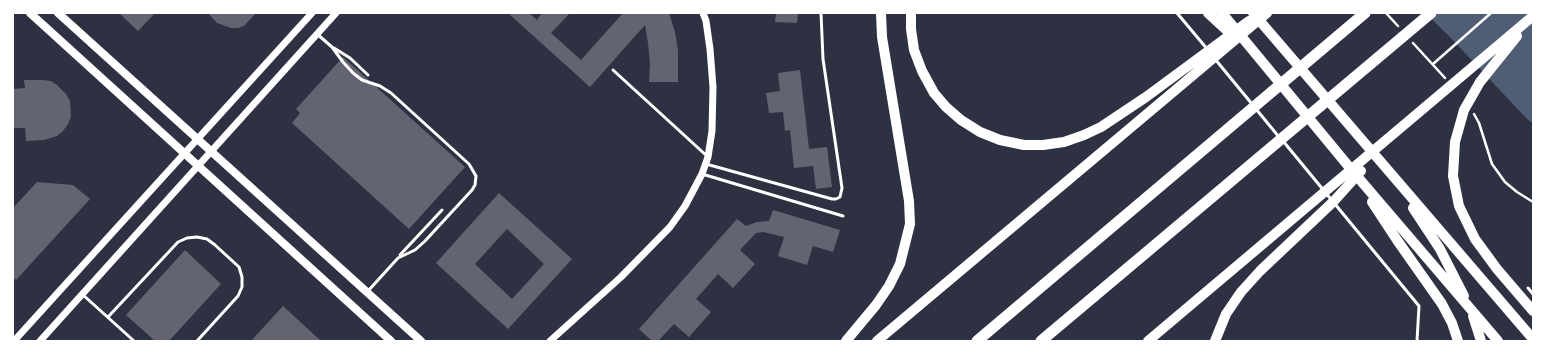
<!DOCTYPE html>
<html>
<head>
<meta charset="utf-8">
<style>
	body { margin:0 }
	#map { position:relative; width:1546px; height:354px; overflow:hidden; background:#2d3142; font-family:"Public Sans",sans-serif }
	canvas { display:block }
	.frame { position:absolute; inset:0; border:14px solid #fff; pointer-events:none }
</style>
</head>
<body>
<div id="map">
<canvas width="1546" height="354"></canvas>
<div class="frame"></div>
</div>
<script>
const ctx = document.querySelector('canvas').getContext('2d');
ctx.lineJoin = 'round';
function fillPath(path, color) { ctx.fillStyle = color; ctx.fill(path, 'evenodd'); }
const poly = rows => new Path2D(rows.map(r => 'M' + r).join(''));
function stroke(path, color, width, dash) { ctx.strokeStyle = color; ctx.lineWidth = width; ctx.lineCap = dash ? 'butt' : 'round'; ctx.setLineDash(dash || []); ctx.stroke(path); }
fillPath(poly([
	[1425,13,1533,13,1533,123,1528,120,1448,35]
]), '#4f5d75');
fillPath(poly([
	[119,13,155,13,138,31],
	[208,13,256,13,244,26,238,28,231,28,217,23],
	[508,13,529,13,537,20,542,13,570,13,551,33,581,60,623,13,669,13,675,32,678,50,678,82,649,82,650,64,648,43,645,25,590,87],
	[776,13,798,13,797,23,775,22],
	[343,57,465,167,409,229,292,123,300,113,296,109],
	[800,70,809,149,827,147,832,187,816,189,813,166,794,168,790,130,785,131,783,112,769,113,766,93,780,91,778,73],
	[24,80,43,80,51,81,57,85,66,94,70,101,71,117,68,124,63,131,57,136,44,140,26,141,25,128,13,128,13,89,25,88],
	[37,182,73,185,90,199,16,280,13,277,13,208],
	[499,193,572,259,508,329,436,263],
	[507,229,544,264,512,299,475,264],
	[773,210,840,230,833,252,813,246,807,265,778,256,784,237,763,232,756,233,740,250,755,264,733,288,718,274,696,299,711,312,689,337,674,324,658,341,652,341,639,329,737,219,746,226,757,222,769,221],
	[185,250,221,284,169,341,155,341,126,315],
	[283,306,321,341,251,341]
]), '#626471');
stroke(poly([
	[1386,13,1398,26],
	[1413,43,1445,78],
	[1433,64,1491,13],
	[1474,114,1479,123,1492,164,1505,182,1517,192,1533,202]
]), '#fff', 2.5);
stroke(poly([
	[1177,13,1208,50],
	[317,34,332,47,343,62,353,73,362,80,380,86,391,93,469,164,476,176,475,185,472,190,425,241,415,250,398,258,368,291],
	[334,48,350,58,368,75],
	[1215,59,1252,104],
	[613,70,708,157],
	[1256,109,1279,137],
	[1283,141,1419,306,1417,341],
	[706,164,832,199,836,199,840,197,842,188,823,59,821,13],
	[702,174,843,216],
	[400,255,442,210],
	[1528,288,1533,294],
	[82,294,134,341],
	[108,317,178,242,187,238,197,237,207,239,215,245,239,267,242,277,242,287,238,296,197,341]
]), '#fff', 3);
stroke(poly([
	[14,341,312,13],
	[40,341,336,13],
	[550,341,621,277,670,227,685,206,702,174,708,157,712,131,713,87,710,49,706,21,703,13]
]), '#fff', 7);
stroke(poly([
	[30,13,391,341],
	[58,13,421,341]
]), '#fff', 8);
stroke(poly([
	[911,13,911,29,914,50,922,71,934,93,946,107,961,120,980,132,1000,140,1024,145,1043,145,1064,142,1084,135,1101,127,1146,97,1249,21],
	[1208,13,1234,37],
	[1222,13,1350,168,1498,341],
	[1253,13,1533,339],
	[1517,36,1480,82,1464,110,1455,142,1453,176,1459,206,1475,239,1497,269,1533,311],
	[1372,202,1397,240,1442,304,1452,323,1458,341],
	[1413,208,1440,249,1464,296],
	[1473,316,1481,341],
	[846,341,876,305,889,286,900,264,910,224,909,201,882,37,881,13],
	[877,341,1267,13],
	[1148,341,1533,16],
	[1215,341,1226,314,1241,292,1260,271,1334,201,1361,171]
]), '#fff', 10);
stroke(poly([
	[977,341,1365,13],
	[1041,341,1431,13]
]), '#fff', 11);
</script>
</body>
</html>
